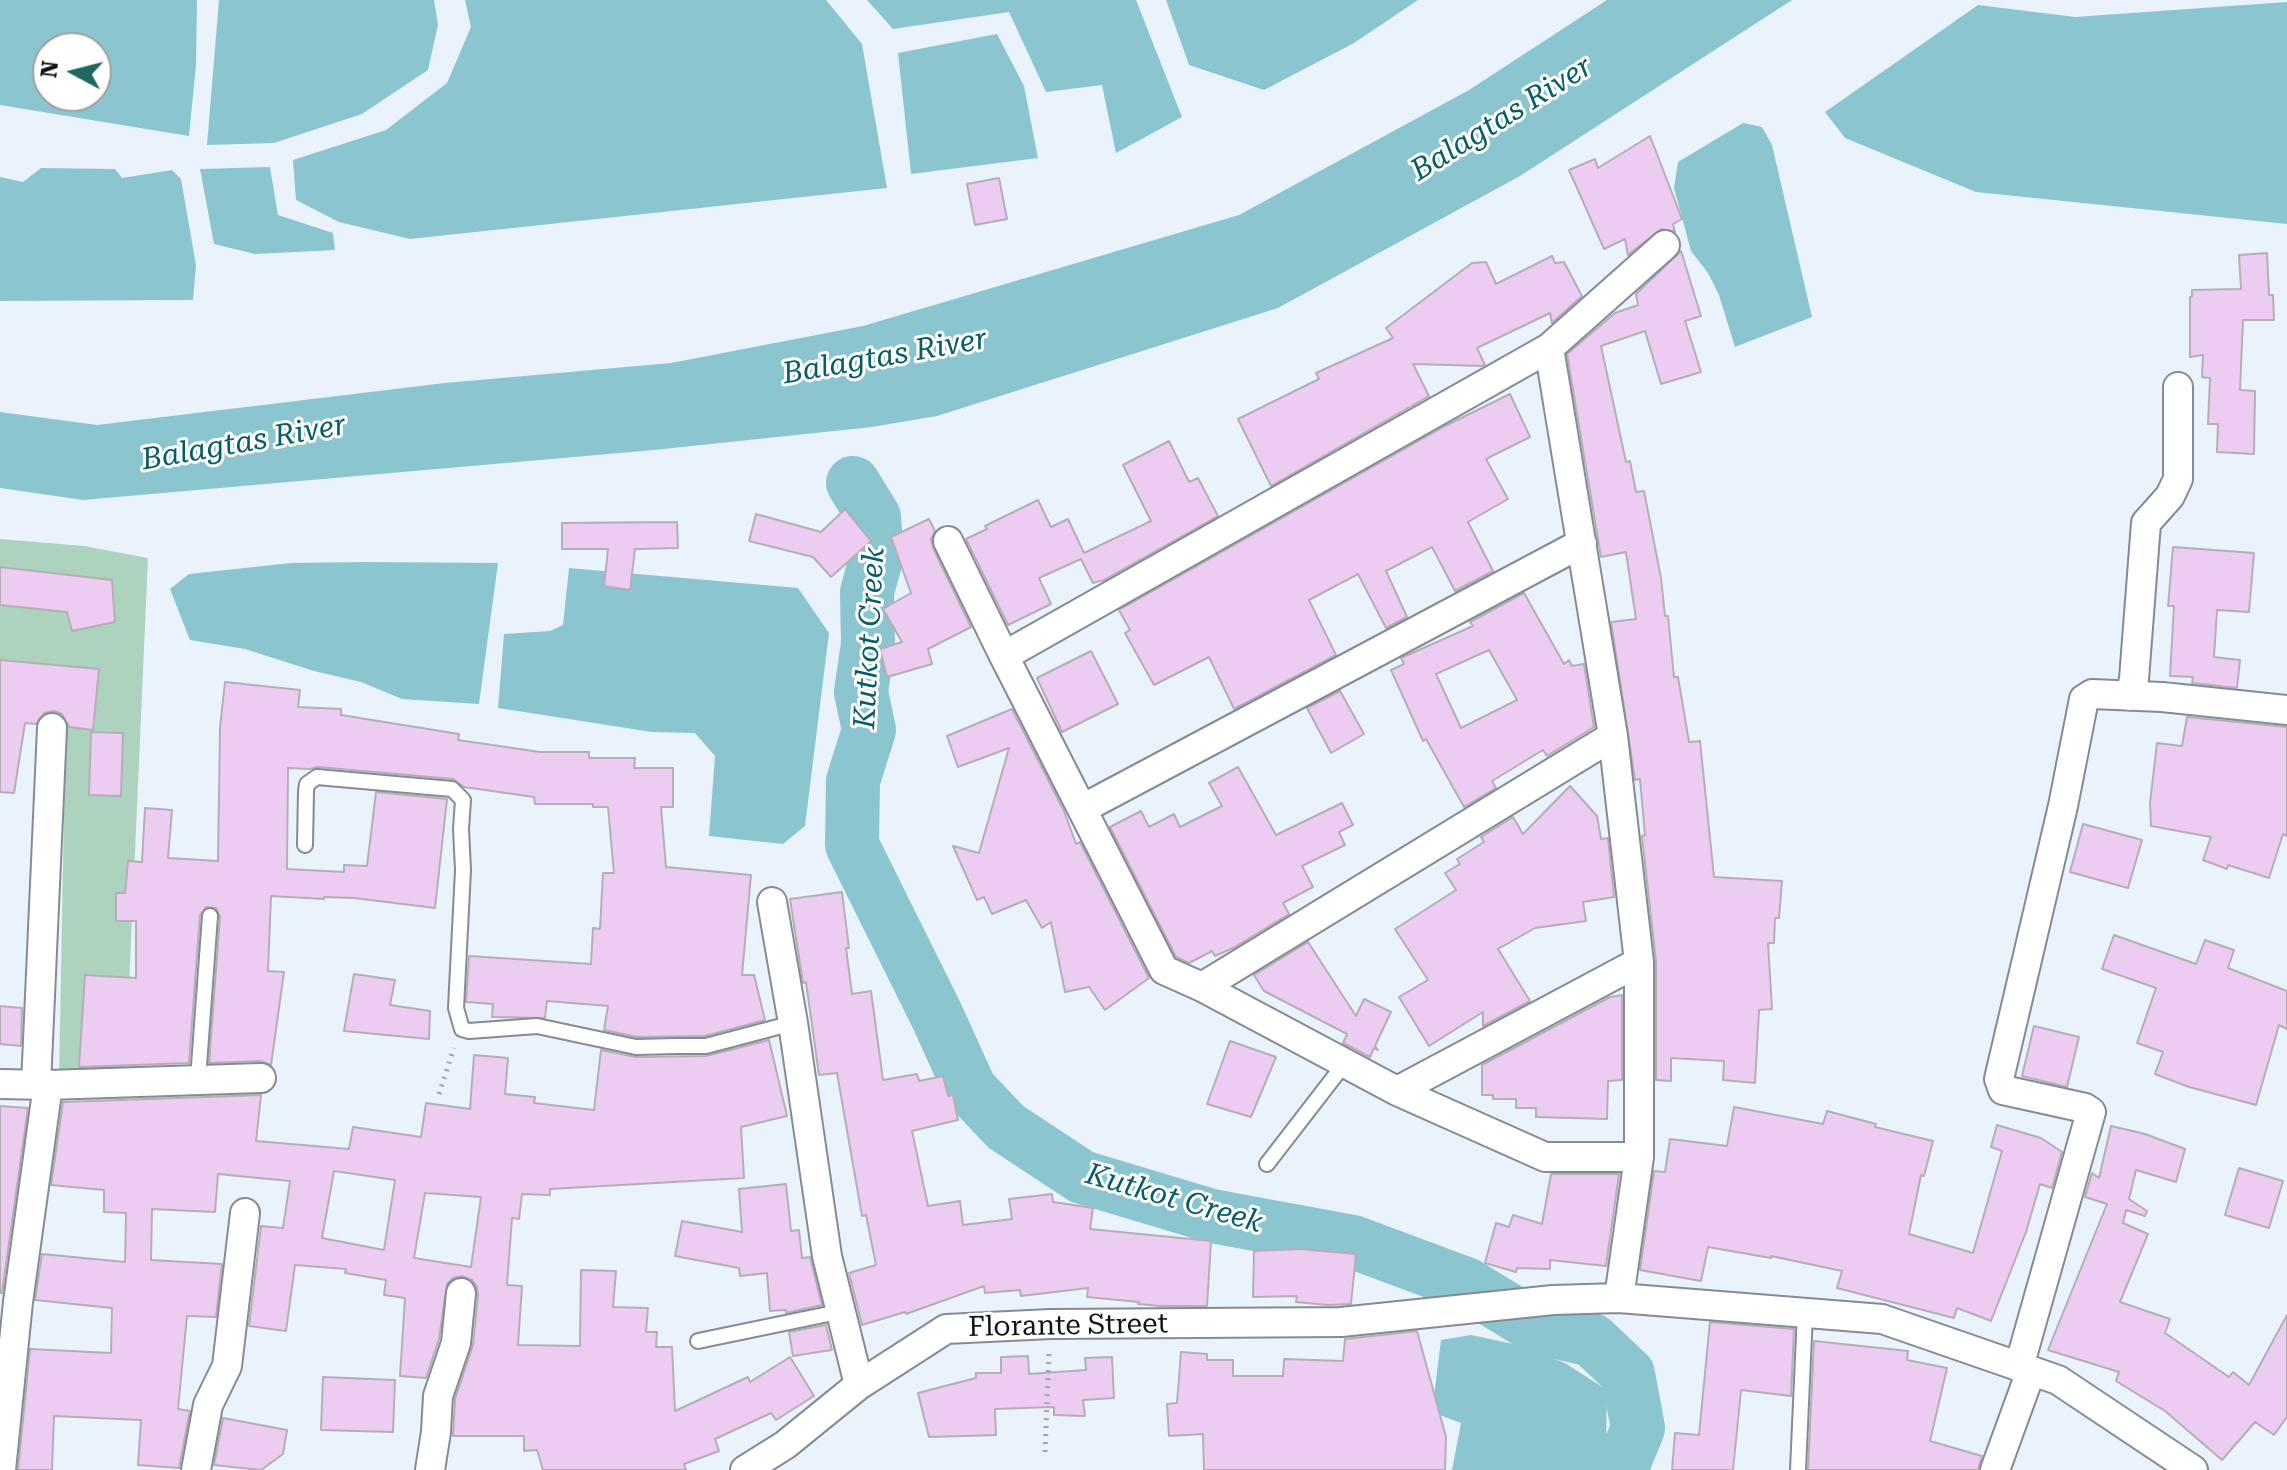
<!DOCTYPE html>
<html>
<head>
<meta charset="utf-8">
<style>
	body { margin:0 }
	#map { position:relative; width:2287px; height:1470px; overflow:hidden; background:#eaf3fb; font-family:"Roboto Serif",serif }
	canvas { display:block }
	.north { position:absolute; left:32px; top:32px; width:80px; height:80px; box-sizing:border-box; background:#fff; border:2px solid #9fa0a1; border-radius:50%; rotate:277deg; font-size:22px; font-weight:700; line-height:32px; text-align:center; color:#0f1215 }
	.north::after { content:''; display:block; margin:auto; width:28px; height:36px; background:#1e6860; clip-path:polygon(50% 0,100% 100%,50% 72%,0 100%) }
</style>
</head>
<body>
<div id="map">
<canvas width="2287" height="1470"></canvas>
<div class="north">N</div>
</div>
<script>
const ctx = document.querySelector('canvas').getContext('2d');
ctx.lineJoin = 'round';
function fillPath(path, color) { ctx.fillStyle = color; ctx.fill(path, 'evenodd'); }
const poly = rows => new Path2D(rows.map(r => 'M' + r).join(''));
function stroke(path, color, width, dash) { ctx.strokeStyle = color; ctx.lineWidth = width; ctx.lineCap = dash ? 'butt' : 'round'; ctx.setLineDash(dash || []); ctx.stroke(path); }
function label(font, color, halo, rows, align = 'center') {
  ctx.font = font + ' "Roboto Serif",serif'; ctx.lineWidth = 6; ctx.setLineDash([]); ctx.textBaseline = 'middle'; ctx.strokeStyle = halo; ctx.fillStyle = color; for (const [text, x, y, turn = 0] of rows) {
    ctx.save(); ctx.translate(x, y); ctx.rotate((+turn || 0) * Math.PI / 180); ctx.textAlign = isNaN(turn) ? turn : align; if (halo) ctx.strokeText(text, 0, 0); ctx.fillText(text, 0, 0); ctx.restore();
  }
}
fillPath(poly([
	[0,539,84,546,148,558,125,1078,59,1078,66,707,0,708]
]), '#add3bf');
fillPath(poly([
	[0,0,197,0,196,65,189,136,0,105],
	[48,48,96,48,96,96,48,96],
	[219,0,434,0,438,25,428,70,362,114,274,143,207,145],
	[465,0,826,0,862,44,887,188,410,239,339,222,296,200,293,160,386,130,447,83,471,27],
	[867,0,1136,0,1182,117,1116,153,1102,85,1046,92,1009,12,893,29],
	[1166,0,1418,0,1354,43,1264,90,1189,65],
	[1607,0,1792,0,1520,176,1278,308,937,416,872,427,654,450,83,500,0,488,0,412,97,425,445,383,671,363,863,326,1239,215,1469,90],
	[2287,2,2287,224,1976,192,1845,138,1825,112,1978,5,2075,17],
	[997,34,1024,86,1038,158,911,174,898,53],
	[1743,123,1762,127,1772,145,1812,317,1735,347,1719,295,1708,273,1691,251,1674,188,1678,162],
	[270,167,278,215,333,233,335,250,255,254,214,244,200,169],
	[41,168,115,169,122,178,172,170,181,179,196,265,193,300,0,301,0,177,23,182],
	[365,562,498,563,479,704,402,699,361,682,314,671,245,649,190,640,170,589,189,574,291,563],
	[569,568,798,588,829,633,805,826,783,844,709,836,715,756,695,733,652,732,498,708,504,634,550,631,563,625],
	[1471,1335,1513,1344,1565,1363,1607,1390,1606,1442,1600,1470,1452,1470,1461,1423,1432,1412,1441,1340]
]), '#8bc5cf');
stroke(poly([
	[853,483,874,517,877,555,867,592,868,644,861,692,869,730,853,781,852,845,937,1016,970,1089,1006,1127,1082,1177,1212,1216,1353,1242,1466,1284,1538,1328,1592,1340,1628,1374,1638,1428,1621,1470]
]), '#8bc5cf', 54);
const building = poly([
	[1650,136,1682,219,1673,224,1675,232,1661,229,1628,255,1625,239,1604,249,1569,170,1595,159,1598,168,1650,136],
	[999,178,1007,219,975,225,967,184,999,178],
	[1681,251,1701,316,1685,321,1701,372,1661,384,1645,331,1601,346,1626,462,1630,461,1636,492,1644,491,1661,578,1665,616,1668,616,1674,677,1678,677,1689,742,1700,741,1714,877,1782,881,1779,918,1775,918,1774,943,1768,943,1772,1009,1759,1010,1755,1083,1723,1080,1724,1061,1671,1058,1671,1081,1656,1080,1656,962,1642,836,1645,835,1640,779,1635,780,1611,622,1636,619,1626,552,1601,557,1567,354,1615,313,1638,305,1636,294,1681,251],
	[2267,253,2269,295,2273,295,2274,320,2243,320,2240,390,2255,391,2254,454,2217,452,2218,424,2208,424,2210,378,2202,377,2203,355,2190,357,2190,297,2192,297,2192,290,2241,289,2239,255,2267,253],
	[1552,256,1555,263,1564,262,1582,296,1552,323,1550,313,1477,348,1485,365,1482,366,1413,364,1429,396,1271,486,1238,419,1319,379,1316,373,1393,338,1386,328,1472,263,1486,262,1496,284,1552,256],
	[1510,394,1530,437,1486,459,1508,499,1468,522,1493,571,1455,591,1432,547,1386,571,1407,617,1386,628,1358,574,1309,600,1336,655,1234,709,1209,657,1154,685,1125,633,1130,630,1119,610,1445,426,1510,394],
	[1169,441,1189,482,1198,478,1218,516,1104,580,1093,583,1081,559,1039,578,1051,604,1008,625,966,539,987,529,985,526,1038,500,1051,527,1068,519,1084,553,1151,521,1123,465,1169,441],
	[845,509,871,541,831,577,813,557,749,541,756,514,821,532,845,509],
	[929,519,935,531,931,539,933,548,971,627,928,649,932,664,887,677,880,649,902,642,883,609,911,593,891,537,929,519],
	[677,522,678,548,635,549,630,590,604,586,608,549,562,549,562,523,677,522],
	[2173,547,2254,553,2249,612,2217,610,2214,657,2240,660,2237,688,2192,683,2193,677,2170,676,2174,606,2168,606,2173,547],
	[0,567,112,580,115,622,72,631,67,612,0,605,0,567],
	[1524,593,1564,664,1569,660,1572,666,1584,664,1594,727,1547,756,1543,750,1492,781,1496,788,1464,807,1426,739,1423,741,1391,670,1404,664,1401,658,1473,626,1470,622,1524,593],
	[1489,650,1517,700,1461,728,1436,674,1489,650],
	[1091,651,1118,704,1062,732,1037,678,1091,651],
	[0,660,99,669,93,730,69,727,62,714,54,711,44,713,36,724,25,723,14,793,0,792,0,660],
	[225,682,300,690,298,707,341,709,341,715,459,734,458,740,540,752,589,752,589,758,635,758,634,768,673,768,673,807,661,807,666,867,751,875,742,975,754,975,765,1020,705,1036,637,1037,604,1030,608,1006,547,1001,545,1018,492,1017,493,1004,466,1002,469,956,591,964,593,928,600,929,603,873,614,873,608,807,593,807,593,804,535,804,534,797,464,787,453,779,318,767,310,769,288,768,287,869,344,872,344,865,367,866,376,792,447,799,435,908,354,898,324,897,324,899,271,896,268,971,284,972,271,1065,260,1061,209,1063,220,917,216,908,206,907,200,915,189,1063,79,1067,85,975,136,978,136,921,116,921,116,893,125,893,128,861,142,862,145,808,172,810,168,858,218,861,220,728,225,682],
	[1340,691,1364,734,1331,753,1307,708,1340,691],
	[1012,709,1064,811,1076,844,1080,842,1149,978,1105,1010,1089,987,1065,992,1051,922,1042,928,1026,900,992,914,984,897,977,900,953,846,979,853,1009,748,958,767,947,736,1012,709],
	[2187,717,2287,727,2287,836,2283,834,2269,878,2228,865,2227,869,2203,860,2211,837,2151,826,2150,803,2157,743,2182,746,2187,717],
	[91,732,123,733,121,796,89,795,91,732],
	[1238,767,1276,835,1342,803,1353,825,1339,832,1345,845,1302,866,1313,887,1283,903,1289,914,1235,947,1215,956,1212,951,1189,963,1176,957,1110,827,1141,811,1149,827,1174,814,1180,827,1222,806,1209,783,1238,767],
	[1570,786,1597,816,1601,839,1608,838,1614,897,1583,902,1586,921,1535,928,1498,949,1530,1001,1483,1026,1483,1012,1429,1046,1399,997,1428,980,1395,929,1456,890,1445,873,1460,864,1457,859,1484,842,1481,837,1513,817,1523,834,1570,786],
	[2083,824,2142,840,2128,888,2070,872,2083,824],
	[842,892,849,948,846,948,852,994,871,991,883,1080,917,1074,919,1081,943,1076,948,1096,953,1095,958,1120,912,1131,928,1206,960,1201,963,1225,1012,1219,1009,1199,1052,1194,1053,1202,1093,1208,1090,1229,1211,1241,1207,1306,1160,1306,1138,1304,1139,1302,1087,1297,1088,1288,1021,1296,1020,1290,985,1293,984,1286,906,1314,905,1312,862,1325,849,1273,876,1265,866,1215,862,1216,837,1073,819,1075,806,982,803,983,790,899,842,892],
	[2114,935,2196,964,2205,940,2234,950,2228,968,2287,991,2287,1029,2279,1025,2256,1105,2189,1087,2155,1074,2163,1052,2137,1043,2156,988,2102,969,2114,935],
	[1308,942,1356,1016,1364,999,1391,1012,1375,1046,1378,1050,1374,1048,1370,1057,1343,1043,1347,1034,1264,991,1254,975,1308,942],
	[354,974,395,980,390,1005,430,1011,429,1039,344,1031,354,974],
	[1622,995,1622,1080,1608,1081,1607,1119,1536,1117,1536,1108,1516,1108,1516,1099,1493,1099,1493,1095,1482,1095,1482,1065,1610,997,1622,995],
	[0,1006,22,1008,21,1046,0,1044,0,1006],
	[2034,1026,2079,1037,2067,1087,2022,1076,2034,1026],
	[769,1040,787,1116,741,1127,744,1178,550,1189,550,1195,522,1194,519,1219,512,1218,507,1285,522,1286,518,1345,580,1346,581,1270,616,1271,613,1307,648,1308,646,1332,657,1332,656,1347,672,1347,675,1411,748,1377,750,1382,790,1357,814,1396,776,1420,771,1413,715,1439,719,1451,684,1464,686,1470,543,1470,537,1450,524,1451,524,1436,453,1436,455,1399,473,1345,478,1295,477,1287,472,1280,462,1276,453,1278,447,1284,439,1339,426,1378,400,1376,405,1298,384,1295,386,1280,345,1273,346,1269,295,1265,286,1331,249,1326,261,1226,283,1228,290,1181,218,1174,215,1212,152,1209,151,1260,222,1264,216,1317,187,1316,178,1409,190,1411,179,1468,138,1465,141,1420,54,1416,52,1470,18,1470,30,1349,111,1353,112,1308,35,1300,42,1254,125,1262,126,1213,104,1212,104,1190,51,1185,63,1102,261,1095,256,1141,349,1149,353,1127,421,1137,426,1103,470,1109,474,1055,508,1058,505,1094,535,1097,534,1103,594,1110,601,1050,636,1057,706,1056,769,1040],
	[334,1171,395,1180,384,1250,322,1238,334,1171],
	[425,1193,481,1197,471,1267,414,1258,425,1193],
	[1230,1041,1276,1057,1251,1117,1207,1104,1230,1041],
	[0,1106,28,1108,2,1293,0,1293,0,1106],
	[1734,1107,1823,1124,1827,1111,1876,1124,1875,1127,1933,1141,1924,1176,1921,1175,1909,1234,1973,1253,2002,1151,1991,1147,1997,1125,2041,1138,2062,1152,2052,1188,2040,1184,2026,1232,1991,1321,1957,1308,1954,1318,1837,1288,1842,1271,1771,1256,1771,1258,1708,1247,1701,1281,1640,1270,1654,1171,1665,1172,1670,1139,1727,1146,1734,1107],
	[2111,1126,2145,1134,2185,1149,2176,1182,2136,1170,2129,1199,2147,1211,2145,1216,2126,1210,2123,1223,2148,1234,2120,1302,2170,1319,2165,1333,2229,1377,2233,1372,2249,1385,2287,1315,2287,1417,2274,1435,2255,1422,2222,1460,2165,1411,2116,1381,2119,1372,2048,1350,2107,1204,2085,1197,2092,1173,2099,1178,2111,1126],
	[2239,1168,2283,1181,2269,1228,2225,1215,2239,1168],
	[1551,1174,1619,1174,1606,1266,1550,1260,1550,1269,1517,1268,1516,1272,1485,1263,1496,1223,1509,1227,1513,1215,1542,1224,1551,1174],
	[786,1184,791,1231,799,1230,802,1258,810,1257,822,1305,786,1313,786,1310,770,1311,767,1273,740,1276,739,1268,675,1256,682,1221,742,1232,739,1189,786,1184],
	[1300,1249,1356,1254,1351,1304,1327,1305,1296,1302,1297,1296,1253,1297,1254,1251,1300,1249],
	[1710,1322,1794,1329,1791,1396,1741,1390,1733,1470,1672,1470,1675,1433,1699,1435,1710,1322],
	[826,1325,832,1350,793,1356,789,1332,826,1325],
	[1417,1331,1446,1437,1445,1470,1204,1470,1203,1434,1169,1436,1167,1404,1177,1403,1181,1352,1207,1354,1207,1360,1233,1360,1233,1376,1283,1376,1284,1359,1343,1361,1345,1339,1417,1331],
	[1814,1341,1908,1351,1907,1360,1947,1368,1930,1441,1982,1456,1978,1470,1808,1470,1814,1341],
	[1028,1356,1029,1374,1086,1370,1085,1358,1112,1357,1114,1398,1083,1400,1085,1416,1054,1415,1054,1407,995,1409,996,1435,929,1437,918,1393,976,1378,976,1373,1001,1373,1001,1357,1028,1356],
	[323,1377,395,1380,393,1432,321,1430,323,1377],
	[223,1418,287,1430,283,1454,261,1470,214,1465,223,1418]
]);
fillPath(building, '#edccf2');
stroke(building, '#b5aeb6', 2);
const service = poly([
	[305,845,306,791,307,784,317,777,452,789,463,800,461,829,463,870,456,1008,462,1029,469,1031,537,1026,636,1047,676,1046,706,1046,793,1023],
	[198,1079,210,916],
	[1267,1164,1345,1063],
	[698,1341,843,1311],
	[1798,1470,1805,1313]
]);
const minor = poly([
	[1549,348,1665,245],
	[948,541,1004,656],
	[2130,696,2134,679,2146,523,2170,496,2178,479,2178,387],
	[1082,809,1582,543],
	[772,902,793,1023,827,1256,859,1385],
	[1202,987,1613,736],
	[0,1084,48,1085,261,1078],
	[36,1085,52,728],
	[1397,1091,1639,962],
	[1619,1298,1639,1157,1639,962,1613,736,1549,348,1004,656,1164,970,1202,987,1397,1091,1545,1157,1639,1157],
	[2019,1367,2091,1112,2085,1108,2003,1090,1999,1079,2063,806,2084,699,2092,694,2162,697,2287,710],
	[1,1470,18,1302,48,1085],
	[196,1470,208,1405,227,1366,245,1213],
	[430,1470,436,1432,438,1396,456,1343,461,1293],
	[745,1470,785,1445,859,1385,946,1329,1051,1324,1341,1322,1553,1300,1619,1298,1882,1319,2058,1380,2193,1470],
	[1995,1470,2031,1371]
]);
stroke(service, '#848b93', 18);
stroke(minor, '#848b93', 32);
stroke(poly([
	[439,1094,454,1048],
	[1045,1452,1049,1353]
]), '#9fa6ac', 5, [2, 6]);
stroke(service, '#fff', 14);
stroke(minor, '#fff', 28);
label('28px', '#0f1215', '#fff', [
	["Florante Street",1068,1326,-1]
]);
label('italic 30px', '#065c67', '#fff', [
	["Balagtas River",1502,119,-32],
	["Balagtas River",885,357,-10],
	["Balagtas River",244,443,-10],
	["Kutkot Creek",870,638,-87],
	["Kutkot Creek",1174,1199,16]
]);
</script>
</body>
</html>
